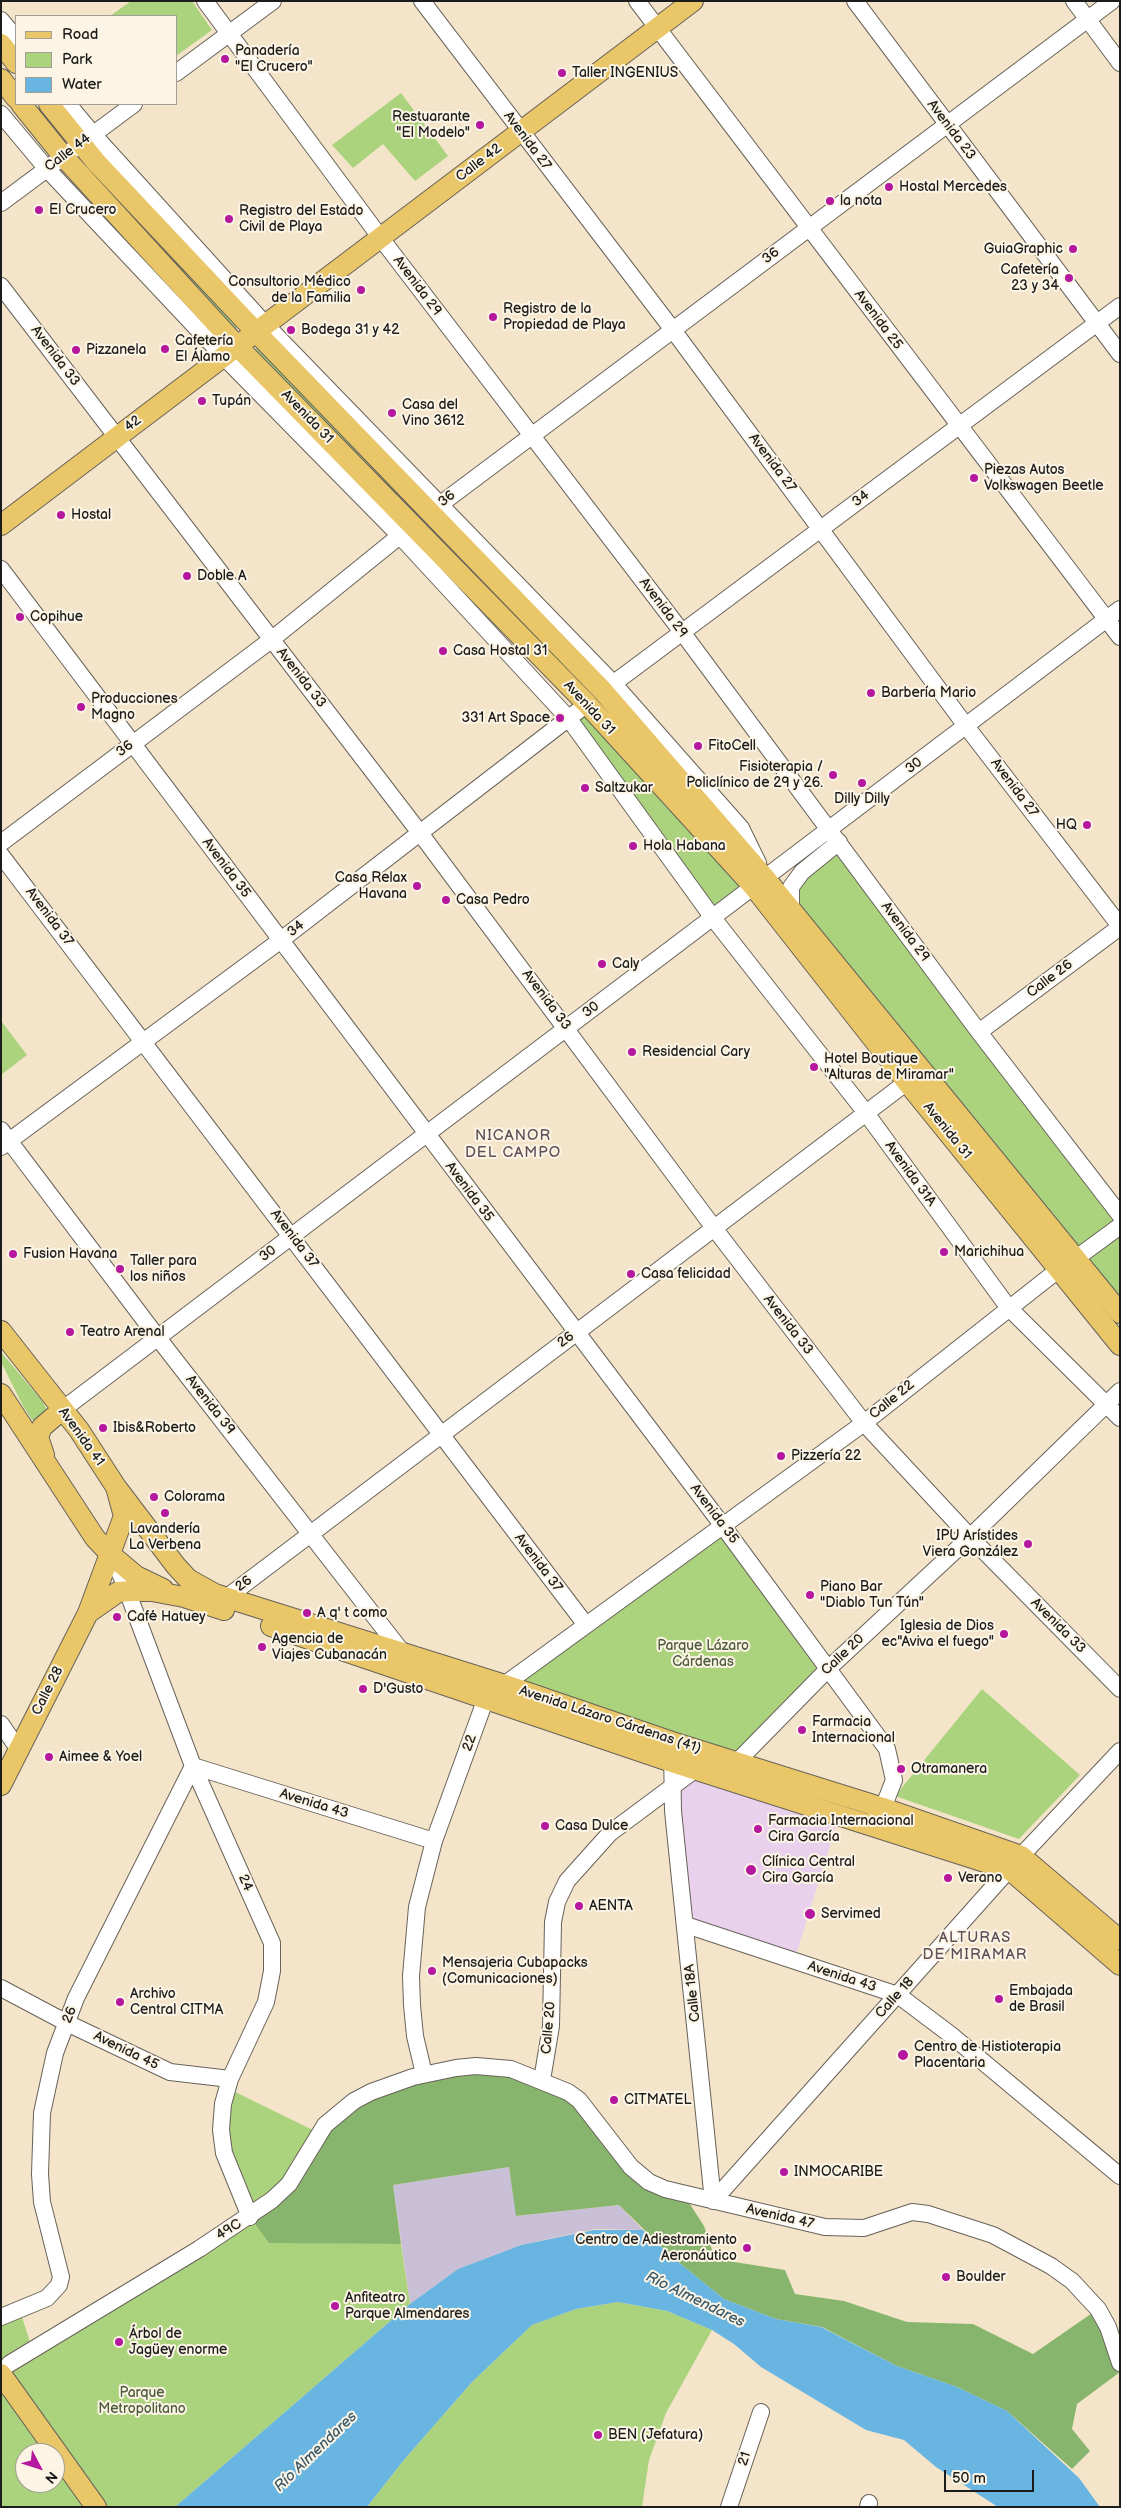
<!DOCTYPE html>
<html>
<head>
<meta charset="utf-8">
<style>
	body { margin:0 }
	#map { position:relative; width:1121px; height:2508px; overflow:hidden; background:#f4e5ca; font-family:"Balsamiq Sans",sans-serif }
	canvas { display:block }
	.frame { position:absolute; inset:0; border:2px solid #1c1c1c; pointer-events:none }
	.legend { position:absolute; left:15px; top:15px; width:162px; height:90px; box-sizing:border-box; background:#fcf5e5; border:1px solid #a29e95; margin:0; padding:6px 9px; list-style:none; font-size:15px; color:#1c1c1c }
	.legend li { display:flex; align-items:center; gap:10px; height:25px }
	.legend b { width:25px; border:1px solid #a29e95 }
	.north { position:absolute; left:15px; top:2443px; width:50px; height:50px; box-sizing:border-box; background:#fcf5e5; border:1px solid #a29e95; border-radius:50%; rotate:130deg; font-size:14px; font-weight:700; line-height:20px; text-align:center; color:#1c1c1c }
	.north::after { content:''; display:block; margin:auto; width:18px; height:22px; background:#b5179e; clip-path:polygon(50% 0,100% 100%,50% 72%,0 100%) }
	.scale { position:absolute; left:944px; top:2470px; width:90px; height:22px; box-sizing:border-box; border:2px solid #1c1c1c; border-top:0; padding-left:6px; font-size:15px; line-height:18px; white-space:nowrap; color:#1c1c1c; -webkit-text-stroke:4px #fcf5e5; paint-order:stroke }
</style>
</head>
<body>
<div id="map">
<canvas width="1121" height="2508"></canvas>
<div class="frame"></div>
<ul class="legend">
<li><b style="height:6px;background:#e9c769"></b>Road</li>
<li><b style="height:14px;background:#abd37e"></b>Park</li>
<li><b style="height:14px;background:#68b5e2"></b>Water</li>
</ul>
<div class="north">N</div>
<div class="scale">50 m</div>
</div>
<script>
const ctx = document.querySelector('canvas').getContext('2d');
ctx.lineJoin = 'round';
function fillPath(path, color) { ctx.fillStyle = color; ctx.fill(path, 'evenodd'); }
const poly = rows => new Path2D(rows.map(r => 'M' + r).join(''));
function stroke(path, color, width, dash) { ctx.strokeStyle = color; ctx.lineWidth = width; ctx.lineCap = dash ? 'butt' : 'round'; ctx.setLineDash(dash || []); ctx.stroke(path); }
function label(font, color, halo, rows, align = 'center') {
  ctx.font = font + ' "Balsamiq Sans",sans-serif'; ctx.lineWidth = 4; ctx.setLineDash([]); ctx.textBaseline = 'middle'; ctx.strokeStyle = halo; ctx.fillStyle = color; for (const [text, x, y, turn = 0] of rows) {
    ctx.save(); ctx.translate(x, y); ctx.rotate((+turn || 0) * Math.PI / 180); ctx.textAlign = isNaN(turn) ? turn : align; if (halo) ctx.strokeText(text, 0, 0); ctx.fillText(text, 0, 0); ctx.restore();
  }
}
fillPath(poly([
	[696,1769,840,1814,794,1961,686,1925,673,1786]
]), '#e9d1ed');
fillPath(poly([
	[509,2167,517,2216,619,2205,643,2230,595,2229,521,2245,458,2269,410,2304,393,2185]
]), '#c9bfd7');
fillPath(poly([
	[131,1,192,1,212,30,176,56,176,16,110,16],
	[401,93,448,156,415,181,383,144,353,168,332,145],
	[85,162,239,326,236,329,82,165],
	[259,347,596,696,685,794,254,350],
	[587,704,754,887,713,918,571,722],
	[839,842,1120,1215,1120,1313,791,909,800,885],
	[2,1022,27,1055,1,1075,1,1023],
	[1,1352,43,1402,46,1408,44,1414,37,1420,32,1420,23,1406,1,1362],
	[723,1526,829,1668,736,1761,883,1808,1021,1856,1120,1940,1120,1965,1010,1870,484,1702],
	[982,1689,1080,1775,1019,1839,895,1796],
	[227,2088,319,2133,331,2243,401,2244,410,2304,175,2507,1,2507,1,2322,21,2314,32,2348,250,2217,228,2169],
	[25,2453,55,2453,55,2483,25,2483],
	[618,2302,667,2311,712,2330,666,2413,649,2460,642,2507,367,2507,403,2461,472,2382,532,2325,576,2309]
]), '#abd37e');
fillPath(poly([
	[476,2066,553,2085,618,2152,684,2195,704,2226,715,2259,785,2270,795,2294,844,2301,907,2322,973,2324,1033,2354,1098,2309,1120,2363,1120,2372,1077,2404,1072,2429,1090,2451,1072,2469,1007,2411,957,2387,897,2366,822,2327,776,2319,724,2299,672,2257,619,2205,516,2216,509,2167,393,2185,401,2244,269,2243,250,2217,354,2101]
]), '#88b56d');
fillPath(poly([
	[594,2230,643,2230,672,2257,724,2299,776,2319,821,2327,897,2366,957,2387,1007,2411,1079,2478,1100,2507,998,2507,936,2467,904,2440,866,2430,761,2367,734,2344,712,2330,667,2311,618,2302,576,2309,532,2325,472,2382,403,2461,367,2507,175,2507,410,2304,458,2269,521,2245]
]), '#68b5e2');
const minor = poly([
	[205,1,380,237,682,632,979,1032,1120,1215],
	[422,1,673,330,966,726,1120,926],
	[637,1,1120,637],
	[855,1,1120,354],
	[1074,1,1120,63],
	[1,20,16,38],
	[176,73,273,1],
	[68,104,93,134,265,324,613,683,741,828,758,863],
	[1,114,47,169,223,356,400,536,569,719,713,918,866,1113,1008,1307,1120,1418],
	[1,203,134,104],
	[1,286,420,833,714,1228,864,1423,970,1537,1120,1689],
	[434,509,1112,1],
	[1,569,723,1526,887,1749,894,1780,883,1808,876,1816],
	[606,689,1120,306],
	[1,843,271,640,407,530],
	[1,855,586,1625],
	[791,909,791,887,802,872,839,842],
	[979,1032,1120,927],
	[1,1130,158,1338,406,1657],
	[1,1147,281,940,587,704],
	[1075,1259,1120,1226],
	[62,1410,1120,609],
	[113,1559,123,1580,193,1766,272,1943,272,1971,266,2002,230,2079,223,2104,221,2130,224,2153,250,2217],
	[226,1598,907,1082],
	[1,1724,19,1750],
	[672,1750,673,1811,713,2201],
	[728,1771,829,1668,970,1537,1120,1391],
	[686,1925,898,1995,951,2035,1120,2176],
	[1,1988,67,2023,170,2072,230,2079],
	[424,2074,415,2036,412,2005,411,1976,417,1907,434,1841,486,1698,864,1423,1058,1270],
	[542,2080,551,2026,553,1922,557,1902,567,1881,610,1833,696,1769],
	[713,2201,1021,1856,1120,1751],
	[1,2317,47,2298,59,2285,61,2277,42,2202,40,2174,42,2113,55,2053,76,1998,193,1766,434,1841],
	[9,2364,199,2249,272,2200,289,2184,325,2125,354,2101,371,2092,413,2077,456,2068,476,2066,511,2069,568,2092,579,2100,631,2167,649,2182,665,2189,825,2227,864,2228,912,2212,928,2214,993,2235,1051,2266,1072,2281,1098,2309,1108,2327,1120,2363],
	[729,2507,761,2412],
	[868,2507,869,2503]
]);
const major = poly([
	[1,44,16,63],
	[1,79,16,98],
	[21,104,63,156,237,346,587,704,754,887,907,1082,1120,1345],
	[49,104,96,162,256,332,603,691,765,878,1120,1313],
	[1,525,693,1],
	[1,1331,79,1430,116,1487,124,1516,88,1613,1,1785],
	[1,1394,95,1538,111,1555,136,1576,163,1589],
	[44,1455,38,1437,42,1427,62,1410],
	[116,1487,176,1566,188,1579,215,1594,505,1685,672,1742,883,1808,1021,1856,1120,1940],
	[88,1613,118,1592,133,1591,152,1591,184,1597,224,1610],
	[271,1626,672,1762,1010,1870,1120,1965],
	[1,2374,96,2507]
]);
stroke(minor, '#686259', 18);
stroke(major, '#686259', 22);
stroke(minor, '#fff', 16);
stroke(major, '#e9c769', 20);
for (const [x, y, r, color] of [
	[225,59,5,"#b5179e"],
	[562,73,5,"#b5179e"],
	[480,125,5,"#b5179e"],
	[889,187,5,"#b5179e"],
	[830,201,5,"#b5179e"],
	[39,210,5,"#b5179e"],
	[229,219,5,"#b5179e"],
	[1073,249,5,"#b5179e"],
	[1069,278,5,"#b5179e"],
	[361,290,5,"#b5179e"],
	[493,317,5,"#b5179e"],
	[291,330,5,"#b5179e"],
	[165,349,5,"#b5179e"],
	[76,350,5,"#b5179e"],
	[202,401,5,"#b5179e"],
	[392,413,5,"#b5179e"],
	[974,478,5,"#b5179e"],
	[61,515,5,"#b5179e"],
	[187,576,5,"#b5179e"],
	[20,617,5,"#b5179e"],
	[443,651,5,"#b5179e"],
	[871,693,5,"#b5179e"],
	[81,707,5,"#b5179e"],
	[560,718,5,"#b5179e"],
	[698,746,5,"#b5179e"],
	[833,775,5,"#b5179e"],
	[862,783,5,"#b5179e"],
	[585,788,5,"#b5179e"],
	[1087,825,5,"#b5179e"],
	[633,846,5,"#b5179e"],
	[417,886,5,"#b5179e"],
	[446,900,5,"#b5179e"],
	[602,964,5,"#b5179e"],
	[632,1052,5,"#b5179e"],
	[814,1067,5,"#b5179e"],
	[944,1252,5,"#b5179e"],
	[13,1254,5,"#b5179e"],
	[120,1269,5,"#b5179e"],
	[631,1274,5,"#b5179e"],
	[70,1332,5,"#b5179e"],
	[103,1428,5,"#b5179e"],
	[781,1456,5,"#b5179e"],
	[154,1497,5,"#b5179e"],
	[165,1513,5,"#b5179e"],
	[1028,1544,5,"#b5179e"],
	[810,1595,5,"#b5179e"],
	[307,1613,5,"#b5179e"],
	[117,1617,5,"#b5179e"],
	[1004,1634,5,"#b5179e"],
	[262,1647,5,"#b5179e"],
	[363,1689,5,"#b5179e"],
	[802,1730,5,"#b5179e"],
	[49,1757,5,"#b5179e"],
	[901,1769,5,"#b5179e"],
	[545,1826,5,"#b5179e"],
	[758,1829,5,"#b5179e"],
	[751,1870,6,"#b5179e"],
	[948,1878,5,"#b5179e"],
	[579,1906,5,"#b5179e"],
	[810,1914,6,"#b5179e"],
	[432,1971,5,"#b5179e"],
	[999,1999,5,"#b5179e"],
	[120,2002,5,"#b5179e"],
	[903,2055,6,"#b5179e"],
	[614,2100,5,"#b5179e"],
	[784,2172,5,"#b5179e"],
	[747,2248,5,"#b5179e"],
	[946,2277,5,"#b5179e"],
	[335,2306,5,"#b5179e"],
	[119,2342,5,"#b5179e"],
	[598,2435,5,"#b5179e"]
]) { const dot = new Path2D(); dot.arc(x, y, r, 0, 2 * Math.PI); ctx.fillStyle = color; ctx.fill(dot); stroke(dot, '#fcf5e5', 2); }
label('14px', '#1c1c1c', '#fcf5e5', [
	["Panadería",235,51],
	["\"El Crucero\"",235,67],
	["Taller INGENIUS",572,73],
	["Restuarante",470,117,"right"],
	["\"El Modelo\"",470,133,"right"],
	["Hostal Mercedes",899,187],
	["la nota",840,201],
	["El Crucero",49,210],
	["Registro del Estado",239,211],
	["Civil de Playa",239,227],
	["GuiaGraphic",1063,249,"right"],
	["Cafetería",1059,270,"right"],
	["23 y 34",1059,286,"right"],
	["Consultorio Médico",351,282,"right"],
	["de la Familia",351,298,"right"],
	["Registro de la",503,309],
	["Propiedad de Playa",503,325],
	["Bodega 31 y 42",301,330],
	["Cafetería",175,341],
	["El Álamo",175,357],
	["Pizzanela",86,350],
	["Tupán",212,401],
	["Casa del",402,405],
	["Vino 3612",402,421],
	["Piezas Autos",984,470],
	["Volkswagen Beetle",984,486],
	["Hostal",71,515],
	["Doble A",197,576],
	["Copihue",30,617],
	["Casa Hostal 31",453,651],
	["Barbería Mario",881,693],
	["Producciones",91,699],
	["Magno",91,715],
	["331 Art Space",550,718,"right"],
	["FitoCell",708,746],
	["Fisioterapia /",823,767,"right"],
	["Policlínico de 29 y 26.",823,783,"right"],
	["Saltzukar",595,788],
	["Dilly Dilly",862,799,"center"],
	["HQ",1077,825,"right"],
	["Hola Habana",643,846],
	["Casa Relax",407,878,"right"],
	["Havana",407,894,"right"],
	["Casa Pedro",456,900],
	["Caly",612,964],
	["Residencial Cary",642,1052],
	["Hotel Boutique",824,1059],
	["\"Alturas de Miramar\"",824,1075],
	["Marichihua",954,1252],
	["Fusion Havana",23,1254],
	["Taller para",130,1261],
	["los niños",130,1277],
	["Casa felicidad",641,1274],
	["Teatro Arenal",80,1332],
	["Ibis&Roberto",113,1428],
	["Pizzería 22",791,1456],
	["Colorama",164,1497],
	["Lavandería",165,1529,"center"],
	["La Verbena",165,1545,"center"],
	["IPU Arístides",1018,1536,"right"],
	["Viera González",1018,1552,"right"],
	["Piano Bar",820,1587],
	["\"Diablo Tun Tún\"",820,1603],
	["A q' t como",317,1613],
	["Café Hatuey",127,1617],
	["Iglesia de Dios",994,1626,"right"],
	["ec\"Aviva el fuego\"",994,1642,"right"],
	["Agencia de",272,1639],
	["Viajes Cubanacán",272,1655],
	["D'Gusto",373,1689],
	["Farmacia",812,1722],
	["Internacional",812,1738],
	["Aimee & Yoel",59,1757],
	["Otramanera",911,1769],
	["Farmacia Internacional",768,1821],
	["Cira García",768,1837],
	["Casa Dulce",555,1826],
	["Clínica Central",762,1862],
	["Cira García",762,1878],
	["Verano",958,1878],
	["AENTA",589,1906],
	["Servimed",821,1914],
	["Mensajeria Cubapacks",442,1963],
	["(Comunicaciones)",442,1979],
	["Embajada",1009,1991],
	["de Brasil",1009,2007],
	["Archivo",130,1994],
	["Central CITMA",130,2010],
	["Centro de Histioterapia",914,2047],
	["Placentaria",914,2063],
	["CITMATEL",624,2100],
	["INMOCARIBE",794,2172],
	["Centro de Adiestramiento",737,2240,"right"],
	["Aeronáutico",737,2256,"right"],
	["Boulder",956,2277],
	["Anfiteatro",345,2298],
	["Parque Almendares",345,2314],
	["Árbol de",129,2334],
	["Jagüey enorme",129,2350],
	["BEN (Jefatura)",608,2435]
], 'left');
label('14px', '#1c1c1c', '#fcf5e5', [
	["Avenida 23",951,130,53],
	["Avenida 27",527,141,53],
	["Calle 44",68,153,-37],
	["Calle 42",479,163,-37],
	["36",771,256,-37],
	["Avenida 29",417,286,53],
	["Avenida 25",878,320,53],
	["Avenida 33",55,356,53],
	["Avenida 31",307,417,46],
	["42",133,424,-37],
	["Avenida 27",772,463,53],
	["36",447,499,-38],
	["34",861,499,-37],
	["Avenida 29",663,608,53],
	["Avenida 33",301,678,52],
	["Avenida 31",589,708,47],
	["36",125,749,-37],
	["30",914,766,-37],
	["Avenida 27",1014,788,53],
	["Avenida 35",226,868,53],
	["Avenida 37",49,917,53],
	["34",296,929,-38],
	["Avenida 29",905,932,53],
	["Calle 26",1050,979,-37],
	["Avenida 33",546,1000,53],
	["30",591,1010,-37],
	["Avenida 31",947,1131,51],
	["Avenida 31A",910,1174,54],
	["Avenida 35",469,1192,53],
	["Avenida 37",294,1239,53],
	["30",268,1254,-37],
	["Avenida 33",788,1325,52],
	["26",566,1340,-37],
	["Calle 22",892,1400,-39],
	["Avenida 39",210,1405,52],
	["Avenida 41",81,1437,54],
	["Avenida 35",714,1514,53],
	["Avenida 37",538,1563,53],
	["26",244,1584,-37],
	["Avenida 33",1058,1626,45],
	["Calle 20",843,1655,-43],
	["Calle 28",48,1691,-63],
	["Avenida Lázaro Cárdenas (41)",610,1720,18],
	["22",470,1743,-70],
	["Avenida 43",314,1804,17],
	["24",245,1883,66],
	["Avenida 43",842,1977,18],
	["Calle 18A",693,1993,-96],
	["Calle 18",895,1998,-48],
	["26",70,2015,-69],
	["Calle 20",549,2028,-85],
	["Avenida 45",126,2051,26],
	["Avenida 47",780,2217,13],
	["49C",229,2230,-32],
	["21",745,2459,-72]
]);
label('14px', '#4e5c3e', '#fcf5e5', [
	["Parque Lázaro",703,1646],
	["Cárdenas",703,1662],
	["Parque",142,2393],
	["Metropolitano",142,2409]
]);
ctx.letterSpacing = '1px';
label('15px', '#605059', '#fcf5e5', [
	["NICANOR",513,1136],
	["DEL CAMPO",513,1153],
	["ALTURAS",975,1938],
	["DE MIRAMAR",975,1955]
]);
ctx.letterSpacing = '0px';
label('italic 15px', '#3a596b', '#fcf5e5', [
	["Río Almendares",695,2300,26],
	["Río Almendares",316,2452,-44]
]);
</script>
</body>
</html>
